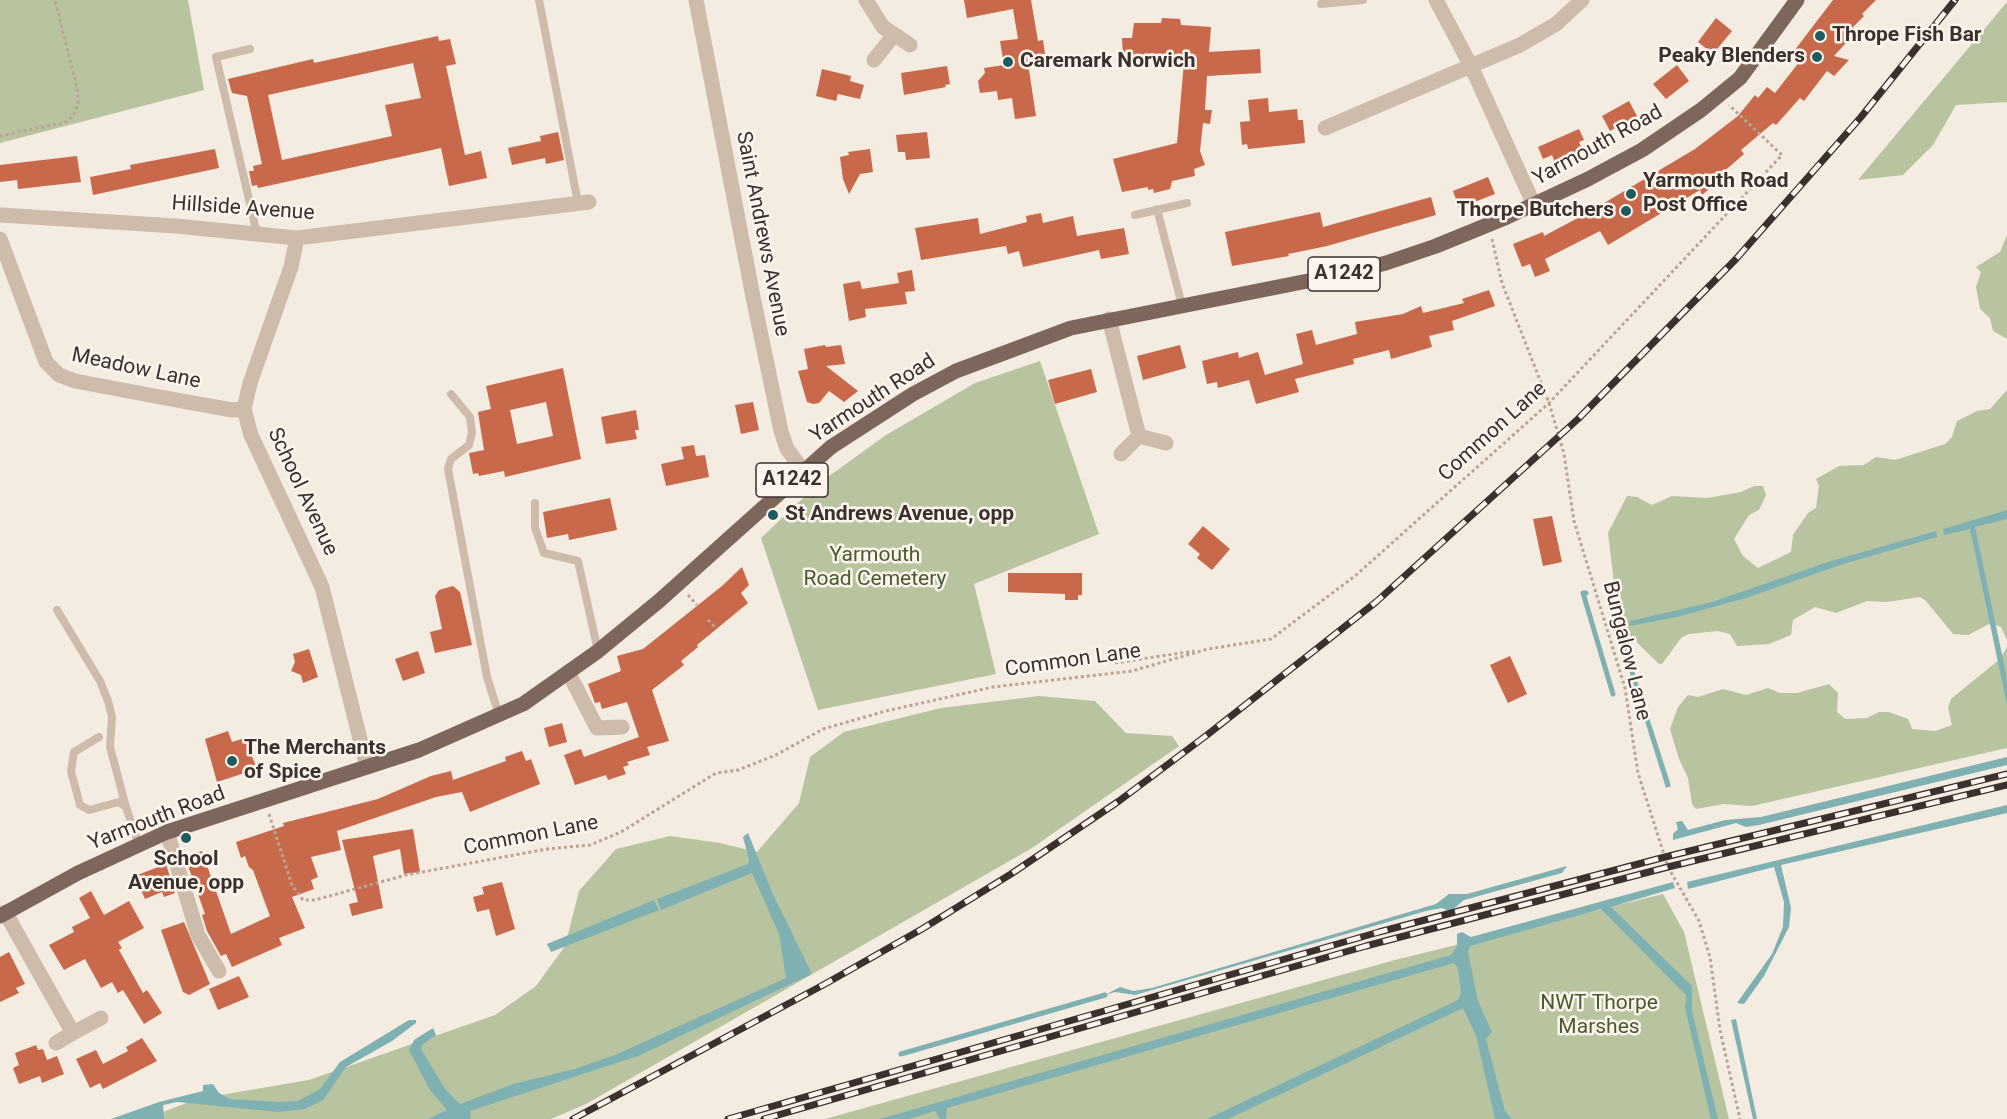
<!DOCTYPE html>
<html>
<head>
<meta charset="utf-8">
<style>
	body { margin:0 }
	canvas { display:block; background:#f4ebe1 }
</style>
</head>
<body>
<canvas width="2007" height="1119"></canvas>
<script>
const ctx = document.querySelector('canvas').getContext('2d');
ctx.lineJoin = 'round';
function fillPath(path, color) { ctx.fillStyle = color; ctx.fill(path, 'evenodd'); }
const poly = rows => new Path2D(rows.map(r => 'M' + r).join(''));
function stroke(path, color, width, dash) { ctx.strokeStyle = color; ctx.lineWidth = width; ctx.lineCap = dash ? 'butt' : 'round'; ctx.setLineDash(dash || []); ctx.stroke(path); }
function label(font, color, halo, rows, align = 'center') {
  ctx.font = font + ' Roboto,sans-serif'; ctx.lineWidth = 5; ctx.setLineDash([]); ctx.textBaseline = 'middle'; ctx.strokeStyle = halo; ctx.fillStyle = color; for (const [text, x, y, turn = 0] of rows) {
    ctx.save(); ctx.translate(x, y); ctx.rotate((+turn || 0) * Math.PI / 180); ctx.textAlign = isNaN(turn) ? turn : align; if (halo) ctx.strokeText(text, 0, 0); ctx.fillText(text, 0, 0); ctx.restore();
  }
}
fillPath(poly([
	[0,0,188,0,204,90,0,143],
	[2007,2,2007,102,1956,105,1933,145,1903,175,1858,180],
	[2007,235,2007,339,1993,331,1990,318,1980,309,1976,287,1981,272,1976,267,2000,252],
	[1040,361,1099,534,974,584,996,674,818,710,761,538,818,484,886,435,975,383],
	[2007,390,2007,640,2001,627,1991,623,1968,635,1953,634,1926,601,1920,597,1887,602,1867,601,1836,613,1815,607,1793,620,1791,635,1769,644,1737,646,1730,634,1718,631,1689,634,1681,638,1662,664,1659,664,1619,625,1608,533,1627,496,1637,497,1652,505,1672,496,1707,498,1741,492,1754,486,1763,486,1766,495,1759,510,1749,515,1734,539,1743,556,1758,568,1791,552,1793,535,1808,513,1816,508,1819,486,1816,479,1839,466,1864,465,1876,457,1895,460,1945,444,1952,437,1957,421,1977,411,1990,409],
	[2007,647,2007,748,1752,806,1724,804,1696,809,1692,804,1688,778,1679,759,1670,729,1678,707,1688,695,1698,697,1723,689,1746,695,1768,688,1780,693,1797,693,1829,684,1838,693,1837,712,1845,719,1867,718,1879,712,1889,712,1908,719,1912,729,1935,731,1952,725,1948,708,1951,699,2000,659],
	[1039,696,1095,701,1126,733,1172,736,1179,746,1032,848,586,1104,551,1119,145,1119,197,1099,309,1080,495,1015,536,986,565,946,579,891,616,849,670,836,720,843,757,852,799,803,810,757,844,732,941,708],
	[1663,894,1684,932,1729,1119,825,1119,1395,960]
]), '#b8c4a0');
fillPath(poly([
	[2007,510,2007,519,1975,527,2007,678,2007,705,1970,529,1944,535,1943,529],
	[1936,531,1937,537,1843,564,1746,598,1677,617,1629,626,1630,621,1712,602,1828,562],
	[1625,643,1671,786,1666,788,1622,648,1621,644],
	[2007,757,2007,765,1759,825,1746,827,1736,823,1673,840,1673,834,1678,829,1676,822,1682,821,1688,830,1725,820,1761,817],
	[2007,805,2007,813,1781,865,1791,908,1789,927,1764,976,1744,1004,1737,1003,1772,954,1783,927,1784,902,1774,867,1688,889,1687,882],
	[748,833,772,892,812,974,638,1056,470,1111,471,1119,428,1119,447,1110,430,1090,409,1050,414,1040,433,1028,436,1035,422,1045,421,1049,445,1089,460,1104,513,1084,575,1069,615,1055,786,978,779,934,752,873,661,910,657,899,748,864,749,860,743,837],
	[1567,866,1562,873,1464,900,1450,912,1442,908,1426,911,1135,995,1115,992,1105,995,1120,987,1133,991,1152,988,1436,904,1449,894,1467,894],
	[1673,882,1675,888,1611,907,1692,986,1692,1011,1718,1119,1711,1119,1685,1008,1686,995,1601,909,1470,946,1468,952,1478,1001,1492,1032,1486,1039,1505,1111,1512,1119,1495,1119,1476,1036,1463,1008,1228,1119,1207,1119,1458,1000,1461,993,1458,968,1454,963,947,1108,946,1119,940,1119,935,1111,909,1119,880,1119,1451,955,1457,946,1457,934,1462,932,1471,937],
	[654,900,659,910,551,952,547,944],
	[1736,1019,1757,1119,1753,1119,1731,1020],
	[409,1020,416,1020,416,1023,392,1041,346,1067,323,1100,305,1109,279,1112,177,1102,163,1105,164,1119,111,1119,159,1102,203,1091,203,1085,213,1084,219,1093,230,1099,280,1102,298,1101,320,1089,340,1062]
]), '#7fb0b2');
stroke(poly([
	[1586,593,1583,593,1613,694],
	[901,1054,1105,995]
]), '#7fb0b2', 5);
fillPath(poly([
	[964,0,1031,0,1038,41,1043,40,1045,54,1027,57,1036,116,1015,119,1012,98,998,100,997,91,980,93,978,81,985,73,984,68,1004,65,1000,41,1018,39,1013,9,967,18],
	[1833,0,1876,0,1862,14,1864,16,1853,27,1857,31,1834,56,1849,60,1834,76,1827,71,1804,101,1800,98,1776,125,1773,123,1741,150,1744,154,1713,181,1715,184,1702,195,1700,190,1608,245,1600,231,1545,259,1550,271,1535,277,1530,264,1522,267,1513,244,1543,232,1544,236,1589,212,1695,149,1738,116,1755,95,1758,98,1767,87,1775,93,1800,61,1791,55],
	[1162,18,1180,19,1181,25,1211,27,1209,52,1260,49,1261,73,1207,76,1205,110,1212,110,1210,124,1203,123,1200,151,1205,165,1194,169,1195,176,1172,181,1170,189,1154,193,1153,189,1148,190,1148,187,1122,192,1113,159,1177,143,1184,62,1123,57,1122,38,1132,38,1134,23,1161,23],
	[1716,18,1732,31,1713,54,1698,42],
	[438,36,439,41,450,39,456,64,446,66,465,155,481,151,487,178,449,186,441,148,258,188,257,185,252,186,249,171,254,171,253,166,262,164,247,96,232,93,228,79,313,59,314,63],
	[413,63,421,98,385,105,392,136,282,160,268,95],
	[1677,65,1689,81,1666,99,1653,84],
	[947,66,950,84,945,85,946,87,904,95,901,73],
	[822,69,851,76,850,81,864,85,860,99,838,94,836,101,816,96],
	[1268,98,1269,112,1297,109,1298,120,1303,120,1305,143,1248,149,1247,144,1242,145,1240,122,1250,121,1248,100],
	[1629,101,1637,116,1610,131,1602,116],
	[1579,129,1584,140,1579,142,1582,149,1555,162,1552,155,1543,159,1538,147],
	[558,132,564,160,546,164,545,158,512,165,508,148,541,141,540,136],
	[927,132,930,158,906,160,905,152,898,152,896,135],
	[215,149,219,168,93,195,90,177,131,169,130,165],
	[870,149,873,172,860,174,849,194,843,179,840,157,849,155,848,152],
	[77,156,81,182,18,189,17,180,0,182,0,165],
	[1488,177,1495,194,1459,208,1453,191],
	[1431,197,1436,215,1327,246,1288,254,1289,256,1232,266,1225,232,1320,212,1323,227],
	[1041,213,1043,223,1073,216,1077,236,1124,228,1129,254,1101,259,1099,250,1023,267,1019,251,1008,254,1006,246,921,260,915,228,978,218,980,234,1027,222,1026,216],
	[912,270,915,291,905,292,907,304,865,309,866,317,849,321,843,284,860,281,862,289,899,283,897,273],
	[1489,290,1495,306,1452,321,1454,330,1429,336,1432,347,1391,359,1389,350,1353,359,1354,364,1295,379,1299,392,1256,404,1249,380,1218,388,1217,382,1207,384,1202,361,1238,352,1239,358,1258,352,1265,375,1303,364,1296,334,1312,330,1316,345,1357,334,1355,322,1403,314,1421,306,1423,313,1464,303,1462,299],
	[825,345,826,347,841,345,845,364,826,366,858,391,844,402,829,391,819,403,813,404,807,402,798,371,808,369,804,349],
	[1180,345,1186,368,1143,380,1137,356],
	[563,368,581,459,505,477,504,471,479,476,478,473,473,474,469,453,484,450,478,412,491,409,486,386],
	[546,402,553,436,517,444,510,410],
	[1091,369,1097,392,1055,404,1048,380],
	[753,402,759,430,741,434,735,405],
	[636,410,639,430,635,430,637,439,606,444,601,417],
	[694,445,696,456,705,455,709,477,666,486,661,464,684,459,681,447],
	[610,498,617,530,569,540,568,534,547,538,543,512],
	[1552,516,1562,562,1543,566,1533,519],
	[1203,526,1230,549,1212,570,1197,558,1200,554,1188,544],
	[742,567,749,585,741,593,748,603,697,645,698,647,681,661,684,665,652,690,669,741,647,747,650,755,627,762,629,765,623,767,626,774,608,780,606,775,575,785,564,755,581,749,584,757,639,737,627,702,602,709,600,702,595,703,588,684,621,671,617,656,643,649,722,586],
	[1008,573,1082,573,1082,595,1078,595,1078,600,1065,600,1065,594,1008,592],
	[453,586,460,592,472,645,435,653,430,632,442,629,435,596,439,590],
	[309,649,318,677,303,683,301,675,291,671,295,662,293,654],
	[418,651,425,673,403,681,395,659],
	[1510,656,1527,694,1508,703,1490,665],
	[562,723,567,742,549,747,544,728],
	[228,731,232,742,245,738,257,769,217,782,205,739],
	[522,751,526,761,531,759,540,784,470,812,462,792,436,797,337,831,341,850,311,857,318,877,311,880,314,889,292,897,305,928,279,938,282,945,232,967,226,954,221,956,207,931,202,915,205,914,185,857,202,851,231,934,270,916,253,870,249,867,245,856,241,858,236,842,284,826,283,823,378,799,431,776,451,771,453,780,506,761,505,757],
	[413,829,420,872,404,874,400,849,373,856,383,908,352,916,349,904,358,902,342,840],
	[166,864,175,893,164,897,162,892,145,899,135,876],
	[502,882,515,929,496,936,489,909,477,912,473,897,484,894,482,887],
	[91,891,104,915,129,901,144,928,118,942,122,948,119,950,143,993,147,990,162,1013,144,1024,123,990,118,993,112,982,101,988,85,959,64,970,49,945,74,932,72,927,90,918,79,898],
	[184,922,210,984,189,995,183,992,161,930],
	[9,952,25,984,16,988,19,993,0,1002,0,957],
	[239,976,249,997,218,1010,209,989],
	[142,1038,157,1061,103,1089,100,1083,90,1088,76,1059,96,1050,103,1064,128,1051,126,1047],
	[36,1045,38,1050,43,1049,47,1060,57,1056,64,1074,42,1083,40,1076,19,1084,13,1068,19,1065,15,1053]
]), '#c8694b');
stroke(poly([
	[0,136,66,122,73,116,78,104,78,92,55,0],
	[1492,239,1502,283,1549,403,1564,454,1574,521,1625,688,1638,773,1668,867,1699,921,1710,957,1720,1030,1740,1119],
	[688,595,697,605],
	[708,620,717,629],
	[1115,663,1194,651],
	[269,814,292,885,303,900,315,900,406,875,547,849,590,845,621,832,716,773,738,770,776,755,823,729,886,711,993,687,1132,671,1208,649,1271,639,1355,576,1549,403,1782,155,1729,105]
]), '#b9a596', 3, [3, 3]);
stroke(poly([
	[539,0,578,203],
	[1321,4,1363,0],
	[250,49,216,57,257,234],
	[1157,209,1182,305],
	[1135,215,1187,203],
	[451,394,470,417,472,433,469,445,451,459,448,469,487,677,499,715],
	[535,503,535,528,544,553,578,561,598,651],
	[57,610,100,681,108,701,112,717,110,747,126,807],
	[99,737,74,752,71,771,80,805,89,810,119,802,126,807,139,845]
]), '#cdbbac', 8);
stroke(poly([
	[696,0,753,297,781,431,787,449,803,470],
	[866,0,883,27,910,45],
	[1436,0,1471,66,1534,205],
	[874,60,893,36],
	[1325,128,1520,45,1556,24,1582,0],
	[0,215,176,226,297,238,589,202],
	[297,238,291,267,250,383,244,409,251,435,322,587,367,767],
	[0,239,46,362,59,375,75,381,160,397,232,410,244,409],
	[1109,319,1139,436,1121,454],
	[1139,436,1166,443],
	[568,672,597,728,622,727],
	[167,832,198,935,219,971],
	[5,912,73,1033,101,1018],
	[56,1043,73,1033]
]), '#cdbbac', 15);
stroke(poly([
	[0,916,78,873,167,832,419,750,523,704,598,651,659,601,831,447,913,394,956,371,1071,328,1338,275,1386,263,1436,246,1507,217,1588,179,1642,150,1701,110,1740,78,1797,0]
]), '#7d675c', 15);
const rail = poly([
	[573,1119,825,984,922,929,1011,874,1119,801,1207,735,1376,602,1578,419,1736,259,1861,117,1955,0],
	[728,1119,1379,932,1665,857,2007,774],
	[764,1119,1366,946,1668,867,2007,785]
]);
stroke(rail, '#3b302b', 7);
stroke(rail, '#fbf5ee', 4.5, [14]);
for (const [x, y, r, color] of [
	[1820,36,6,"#1f5a5e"],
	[1817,57,6,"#1f5a5e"],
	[1008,62,6,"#1f5a5e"],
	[1631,194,6,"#1f5a5e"],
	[1626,211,6,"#1f5a5e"],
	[773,515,6,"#1f5a5e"],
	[232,761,6,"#1f5a5e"],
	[186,838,6,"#1f5a5e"]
]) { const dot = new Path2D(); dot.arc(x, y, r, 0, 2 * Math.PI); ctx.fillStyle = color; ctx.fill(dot); stroke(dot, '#fbf5ee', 2); }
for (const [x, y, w] of [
	[1344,274,72],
	[792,480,72]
]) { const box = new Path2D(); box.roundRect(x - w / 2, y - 17, w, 34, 4.5); ctx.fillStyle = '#fbf5ee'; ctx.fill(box); stroke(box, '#3b302b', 1.5); }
label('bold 20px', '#3b302b', null, [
	["A1242",1344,274],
	["A1242",792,480]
]);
label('bold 21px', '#3b302b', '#fbf5ee', [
	["Thrope Fish Bar",1832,36],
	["Peaky Blenders",1805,57,"right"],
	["Caremark Norwich",1020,62],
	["Yarmouth Road",1643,182],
	["Post Office",1643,206],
	["Thorpe Butchers",1614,211,"right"],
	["St Andrews Avenue, opp",785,515],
	["The Merchants",244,749],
	["of Spice",244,773],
	["School",186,860,"center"],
	["Avenue, opp",186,884,"center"]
], 'left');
label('21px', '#3b302b', '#fbf5ee', [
	["Yarmouth Road",1598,146,-29],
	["Hillside Avenue",243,209,4],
	["Saint Andrews Avenue",762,234,79],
	["Meadow Lane",136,369,12],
	["Yarmouth Road",873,399,-33],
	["Common Lane",1493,432,-42],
	["School Avenue",302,492,65],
	["Bungalow Lane",1626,651,76],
	["Common Lane",1073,661,-8],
	["Yarmouth Road",157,819,-21],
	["Common Lane",531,836,-11]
]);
label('21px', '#4a5a2e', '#fbf5ee', [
	["Yarmouth",875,556],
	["Road Cemetery",875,580],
	["NWT Thorpe",1599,1004],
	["Marshes",1599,1028]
]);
</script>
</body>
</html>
